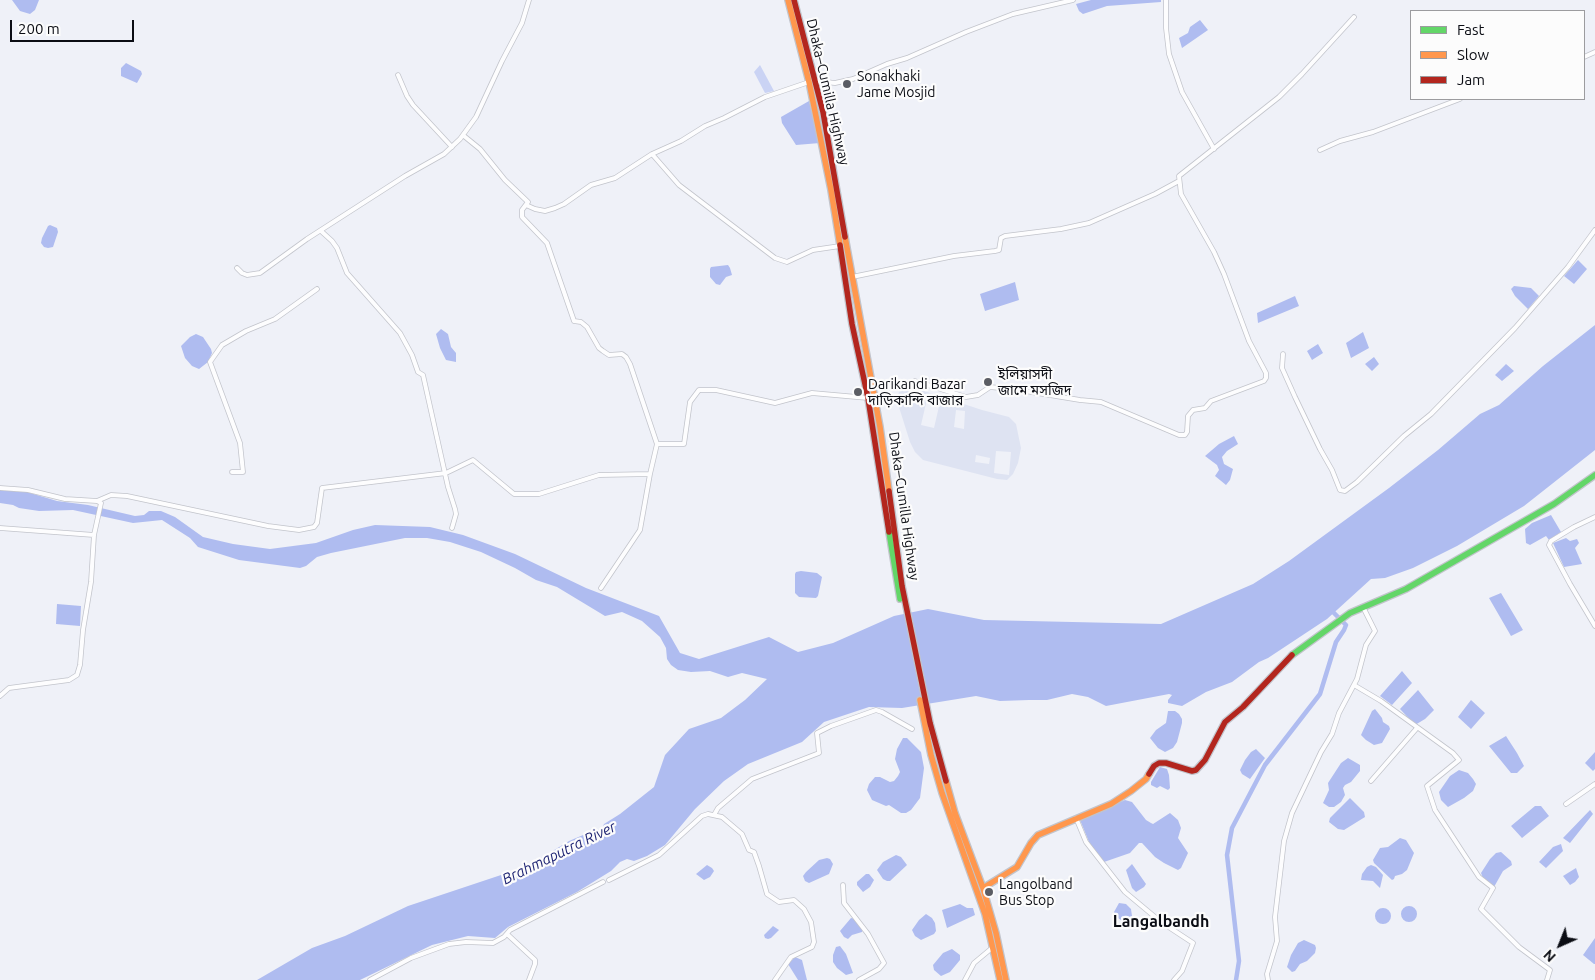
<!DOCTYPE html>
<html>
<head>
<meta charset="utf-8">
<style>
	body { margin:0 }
	#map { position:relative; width:1595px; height:980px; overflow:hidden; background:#eff1f8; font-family:Ubuntu,sans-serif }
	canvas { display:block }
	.legend { position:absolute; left:1410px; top:10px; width:175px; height:90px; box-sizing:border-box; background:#fcfcfc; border:1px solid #9c9c9f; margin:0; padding:6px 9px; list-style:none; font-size:15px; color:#0b0d14 }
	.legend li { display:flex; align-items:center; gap:10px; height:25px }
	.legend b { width:25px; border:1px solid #9c9c9f }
	.north { position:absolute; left:1535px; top:920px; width:50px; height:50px; -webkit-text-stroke:4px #fcfcfc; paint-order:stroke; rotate:224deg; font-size:14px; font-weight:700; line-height:20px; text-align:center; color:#0b0d14 }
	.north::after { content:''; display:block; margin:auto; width:18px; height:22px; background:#0b0d14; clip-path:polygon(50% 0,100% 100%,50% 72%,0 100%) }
	.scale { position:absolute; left:10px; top:20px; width:124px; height:22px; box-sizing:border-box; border:2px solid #0b0d14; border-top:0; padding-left:6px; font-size:15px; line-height:18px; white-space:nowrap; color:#0b0d14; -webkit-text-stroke:4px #fcfcfc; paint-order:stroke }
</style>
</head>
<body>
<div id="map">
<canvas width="1595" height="980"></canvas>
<ul class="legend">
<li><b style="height:6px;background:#63d668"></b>Fast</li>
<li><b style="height:6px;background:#ff974d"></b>Slow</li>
<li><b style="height:6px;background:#b3261e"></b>Jam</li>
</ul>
<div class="north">N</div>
<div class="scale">200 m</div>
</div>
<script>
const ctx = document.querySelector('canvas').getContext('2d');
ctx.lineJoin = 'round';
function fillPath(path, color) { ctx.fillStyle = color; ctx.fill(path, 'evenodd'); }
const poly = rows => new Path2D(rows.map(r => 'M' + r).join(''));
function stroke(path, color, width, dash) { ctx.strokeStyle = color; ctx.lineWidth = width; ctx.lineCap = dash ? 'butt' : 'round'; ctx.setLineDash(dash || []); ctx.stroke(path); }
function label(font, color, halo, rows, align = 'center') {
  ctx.font = font + ' Ubuntu,"Noto Sans Bengali",sans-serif'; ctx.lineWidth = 4.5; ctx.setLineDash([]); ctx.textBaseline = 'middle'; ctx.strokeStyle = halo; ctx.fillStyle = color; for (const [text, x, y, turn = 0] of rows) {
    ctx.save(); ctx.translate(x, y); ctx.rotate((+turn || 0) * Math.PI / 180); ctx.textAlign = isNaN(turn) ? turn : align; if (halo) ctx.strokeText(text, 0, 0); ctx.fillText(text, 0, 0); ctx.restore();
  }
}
fillPath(poly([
	[909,386,982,410,1009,417,1016,424,1021,448,1018,463,1013,474,1007,480,997,479,923,460,915,452,910,442,898,404,897,396,900,390],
	[927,399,940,402,934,428,921,425],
	[956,410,965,411,964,429,954,427],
	[996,451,1011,452,1009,475,994,473],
	[976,455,990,458,989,464,975,462]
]), '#dee3f2');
fillPath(poly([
	[760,65,774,91,765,93,754,72]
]), '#cad3f4');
fillPath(poly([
	[12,0,39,0,35,10,30,14,20,11],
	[1091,0,1161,0,1161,2,1107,6,1083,14,1079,11,1076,4],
	[1200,20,1208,30,1182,48,1179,38,1188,33,1190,27],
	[126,63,141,71,142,74,137,83,121,76,121,68],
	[809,101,820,143,796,145,782,123,781,117],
	[50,225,57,228,58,232,53,247,48,248,44,247,41,243,42,238,48,226],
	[1578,260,1587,269,1574,284,1564,276],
	[728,265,730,268,732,275,726,277,720,285,716,284,710,277,710,269,711,267],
	[1015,282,1019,300,985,311,980,294],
	[1514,286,1531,288,1539,296,1528,309,1515,296,1511,289],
	[1295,296,1299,306,1258,323,1257,313],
	[1595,325,1595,450,1524,506,1457,546,1413,568,1385,578,1371,579,1327,619,1268,658,1259,662,1232,682,1206,692,1182,706,1168,703,1168,700,1172,695,1169,694,1106,706,1088,697,1072,694,1047,700,1029,700,1000,701,976,696,902,708,869,707,824,722,802,742,748,764,724,781,695,809,665,845,647,856,634,861,627,859,620,862,611,871,577,892,508,927,495,938,468,936,432,945,360,980,257,980,312,948,345,936,408,906,528,866,569,841,595,830,602,829,604,824,620,814,654,787,665,755,689,729,721,718,745,700,767,679,742,673,728,677,710,671,691,672,678,670,671,665,667,659,666,648,660,637,642,621,622,612,605,616,557,587,536,580,515,568,481,552,450,542,427,538,405,538,331,553,317,557,306,566,300,568,239,560,198,547,190,538,162,520,133,523,73,510,39,511,19,508,13,505,0,503,0,489,12,491,27,492,57,501,88,505,135,516,144,515,149,511,161,511,175,517,203,537,233,544,270,549,316,543,353,530,375,525,430,527,463,535,515,554,586,588,659,616,680,653,699,659,769,637,798,652,833,643,894,616,928,609,984,620,1161,624,1253,584,1289,561,1389,488,1438,450,1480,414,1499,405,1543,366],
	[441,329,448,334,451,347,456,353,456,362,446,360,440,348,436,334],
	[1363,332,1369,348,1351,358,1346,343],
	[196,334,203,337,211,349,212,353,208,362,199,369,192,366,185,358,181,346,190,337],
	[1318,344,1323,353,1312,360,1307,351],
	[1374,357,1379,364,1372,371,1365,364],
	[1506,364,1514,371,1502,381,1495,375],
	[1234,436,1238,444,1227,451,1222,457,1224,464,1233,469,1230,480,1226,485,1215,476,1219,470,1217,465,1205,456,1219,444],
	[1551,515,1561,532,1549,540,1546,536,1530,545,1526,543,1525,529,1532,523],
	[1566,538,1570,541,1577,539,1579,543,1575,548,1582,564,1564,567,1553,543],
	[801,571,817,573,822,577,818,596,816,598,799,597,795,593,795,574,796,572],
	[1501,593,1523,630,1511,636,1489,598],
	[57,604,81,606,80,626,56,624],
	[1402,671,1412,683,1392,705,1380,696],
	[1418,690,1434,710,1425,719,1415,725,1400,709],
	[1471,700,1485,713,1471,729,1458,717],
	[1375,709,1382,718,1383,722,1389,726,1390,729,1382,743,1374,745,1366,740,1361,735,1372,711],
	[1168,711,1175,711,1179,714,1182,719,1182,723,1177,742,1173,748,1165,752,1158,748,1150,738,1156,730,1166,723],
	[1506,736,1517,753,1524,766,1517,773,1511,773,1489,746],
	[903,738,907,738,921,752,924,768,920,798,911,810,906,813,901,813,889,805,886,806,872,800,867,790,869,784,875,777,880,777,890,782,894,781,898,776,900,772,895,759,897,749],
	[1256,749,1265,758,1250,779,1242,774,1240,770,1245,760,1251,752],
	[1595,752,1595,769,1593,771,1585,763],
	[1348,758,1360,765,1360,771,1351,782,1345,785,1343,788,1345,795,1341,802,1334,807,1329,807,1323,803,1329,790,1328,783,1341,763],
	[1160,767,1167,769,1169,775,1170,788,1168,790,1160,786,1157,788,1151,785,1151,782],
	[1459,770,1468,773,1473,779,1476,784,1473,791,1464,798,1448,807,1441,800,1439,792,1450,776],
	[1350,798,1364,812,1365,817,1344,830,1338,829,1329,822,1330,818],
	[1125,800,1132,802,1146,820,1151,823,1153,824,1170,813,1178,820,1181,828,1178,838,1188,853,1181,868,1178,870,1164,863,1155,857,1142,843,1139,843,1130,853,1104,862,1102,861,1089,842,1080,820],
	[1535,806,1541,806,1549,816,1522,838,1511,826],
	[1590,810,1593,814,1570,843,1563,838],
	[1400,838,1406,840,1414,853,1407,870,1402,874,1395,876,1394,879,1392,880,1374,863,1373,860,1380,848,1388,847],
	[1561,844,1563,851,1546,868,1539,862,1553,847],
	[1501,852,1511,861,1512,865,1503,871,1494,887,1483,878,1481,873,1490,859,1496,853],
	[896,855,901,857,907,865,890,881,887,881,883,879,877,870,883,862],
	[827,858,830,859,833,864,829,874,809,883,805,881,803,876,806,872,819,860],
	[1132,864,1146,884,1144,887,1136,892,1132,888,1126,870],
	[707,865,712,868,714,871,710,877,704,880,696,874],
	[1371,865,1376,867,1383,875,1380,888,1373,881,1361,880,1362,874,1367,867],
	[1576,868,1579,877,1575,882,1570,885,1563,876],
	[866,874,869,874,874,880,870,887,863,892,857,885,857,882],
	[1119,903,1126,904,1131,909,1132,916,1126,923,1116,917,1114,912],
	[960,904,967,908,973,908,975,915,947,928,942,910],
	'1401 914a8 8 0 1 1 16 0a8 8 0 1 1-16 0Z',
	'1375 916a8 8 0 1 1 16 0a8 8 0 1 1-16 0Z',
	[926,914,932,918,935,923,936,931,934,934,921,940,915,936,912,930,919,920],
	[851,918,856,919,863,928,862,932,852,935,848,939,844,937,840,931],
	[773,926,779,930,771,938,768,939,765,938,764,935],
	[1595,938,1595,964,1594,964,1583,955],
	[1304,940,1315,945,1316,948,1315,953,1307,961,1300,964,1295,971,1292,972,1287,967,1291,955,1298,943],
	[840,946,846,954,853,973,846,975,837,968,833,962,833,955,836,947],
	[952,949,960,955,960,960,950,972,941,976,934,970,933,965,943,953],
	[795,957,802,960,807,980,798,980,788,964]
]), '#afbcf0');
stroke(poly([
	[1236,980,1239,961,1227,855,1232,828,1265,765,1320,694,1336,642,1344,630,1346,625,1331,610]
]), '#afbcf0', 4.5);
const street = poly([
	[1166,0,1166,28,1169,54,1182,92,1214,149],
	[1584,57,1595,52],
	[398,75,407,96,413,105,452,147],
	[815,81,835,83,853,79,887,64,907,58,966,32,1013,14,1073,0],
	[464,136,480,149,505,180,528,202,522,210,522,217,547,243,574,321,581,322,587,327,599,348,603,351,609,355,622,354,626,357,630,364,657,444,650,474,640,530,601,588],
	[1320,150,1340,141,1373,132,1460,99],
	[652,154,679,185,775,258,787,262,813,250,840,246],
	[526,205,535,209,545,211,555,208,564,204,591,185,615,178,652,154,681,141,705,126,724,118,765,97,809,82],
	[321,231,332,241,337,248,347,273,400,333,412,355,418,372,423,375,448,487,455,509,456,514,452,528],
	[237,268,242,273,247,275,260,273,307,239,405,176,444,154,460,139,476,117,502,61,522,23,529,0],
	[852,277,954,256,995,251,999,250,1001,238,1005,236,1061,229,1089,223,1155,194,1179,181],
	[1283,354,1282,368,1295,397,1320,449,1332,470,1340,490,1345,491,1357,482,1404,436,1431,414,1515,328,1568,267,1595,230],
	[915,381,966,397,978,395,990,387,1019,390,1080,400,1101,402,1179,435,1185,435,1187,432,1188,416,1193,410,1205,408,1211,401,1264,381,1266,378,1266,373,1249,341,1224,274,1214,252,1181,194,1179,176,1279,97,1302,74,1354,17],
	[657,444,684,444,690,402,699,390,716,390,775,403,812,393,868,398],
	[232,472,243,472,240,443,210,362,222,345,246,331,275,319,317,289],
	[0,488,28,490,65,499,97,501,101,503,94,535,91,582,83,630,80,665,77,675,69,680,9,688,0,696],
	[97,501,111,495,127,496,268,526,299,530,314,527,317,523,322,488,446,473,473,460,514,494,539,494,599,475,650,474],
	[1595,517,1574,527,1551,541,1549,545,1570,584,1595,626],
	[0,528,94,535],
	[1354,685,1381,701,1453,753,1459,760,1427,786,1435,810,1479,877,1493,888,1481,909,1519,947,1550,970,1547,980],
	[1371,781,1417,728],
	[1566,804,1595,784],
	[714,815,718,808,752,779,819,753,817,733,831,726,876,710,882,712,912,729],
	[1076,818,1086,842,1125,892,1161,922,1193,943,1182,971,1174,980],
	[609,880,659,855,702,816,708,814,722,817,742,834,749,850,754,852,759,866,767,894,779,902,794,900,804,909,811,922,814,942,812,947,791,957,775,980],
	[843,885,844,903,868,934,884,963,879,969,859,980],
	[507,934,535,960,535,964,529,980],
	[370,980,411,958,449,944,466,942,493,943,504,937,510,930,603,882],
	[965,980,974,963,992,948],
	[1268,980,1267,974,1277,941,1275,917,1284,841,1292,813,1321,752,1332,734,1339,713,1357,679,1366,645,1375,631,1363,607]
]);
const fast = poly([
	[889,532,900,599],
	[1292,655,1350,613,1406,589,1554,504,1595,475]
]);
const slow = poly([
	[788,0,809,82,831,190,840,245],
	[845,237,880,427,889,491],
	[920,700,931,755,942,793,985,914,1000,980],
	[946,781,955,813,983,888,996,933,1006,980],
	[983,888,1017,867,1031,843,1038,835,1111,804,1131,791,1146,779,1149,774]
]);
const jam = poly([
	[794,0,823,112,845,237],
	[840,245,852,324,868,398,889,532],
	[889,491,902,586,930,723,946,781],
	[1149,774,1154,766,1159,763,1166,763,1192,771,1196,770,1205,760,1225,722,1243,707,1292,655]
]);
stroke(street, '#c2c4cb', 5.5);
stroke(fast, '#c2c4cb', 8);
stroke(slow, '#c2c4cb', 8);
stroke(jam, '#c2c4cb', 8);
stroke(street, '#fdfdfe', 4);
stroke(fast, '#63d668', 5.5);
stroke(slow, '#ff974d', 5.5);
stroke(jam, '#b3261e', 5.5);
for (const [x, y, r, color] of [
	[847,84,5,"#5b5d64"],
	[988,382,5,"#5b5d64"],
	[858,392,5,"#5b5d64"],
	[989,892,5,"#5b5d64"]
]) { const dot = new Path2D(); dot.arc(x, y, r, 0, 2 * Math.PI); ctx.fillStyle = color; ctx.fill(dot); stroke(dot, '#fcfcfc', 2); }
label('14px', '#0b0d14', '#fcfcfc', [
	["Sonakhaki",857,76],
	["Jame Mosjid",857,92],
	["ইলিয়াসদী",998,374],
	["জামে মসজিদ",998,390],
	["Darikandi Bazar",868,384],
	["দাড়িকান্দি বাজার",868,400],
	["Langolband",999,884],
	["Bus Stop",999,900]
], 'left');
label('14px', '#0b0d14', '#fcfcfc', [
	["Dhaka–Cumilla Highway",828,92,77],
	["Dhaka–Cumilla Highway",904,506,82]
]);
label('italic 15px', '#1f2574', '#fcfcfc', [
	["Brahmaputra River",559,853,-26]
]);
label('bold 16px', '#0b0d14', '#fcfcfc', [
	["Langalbandh",1161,922]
]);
</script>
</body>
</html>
